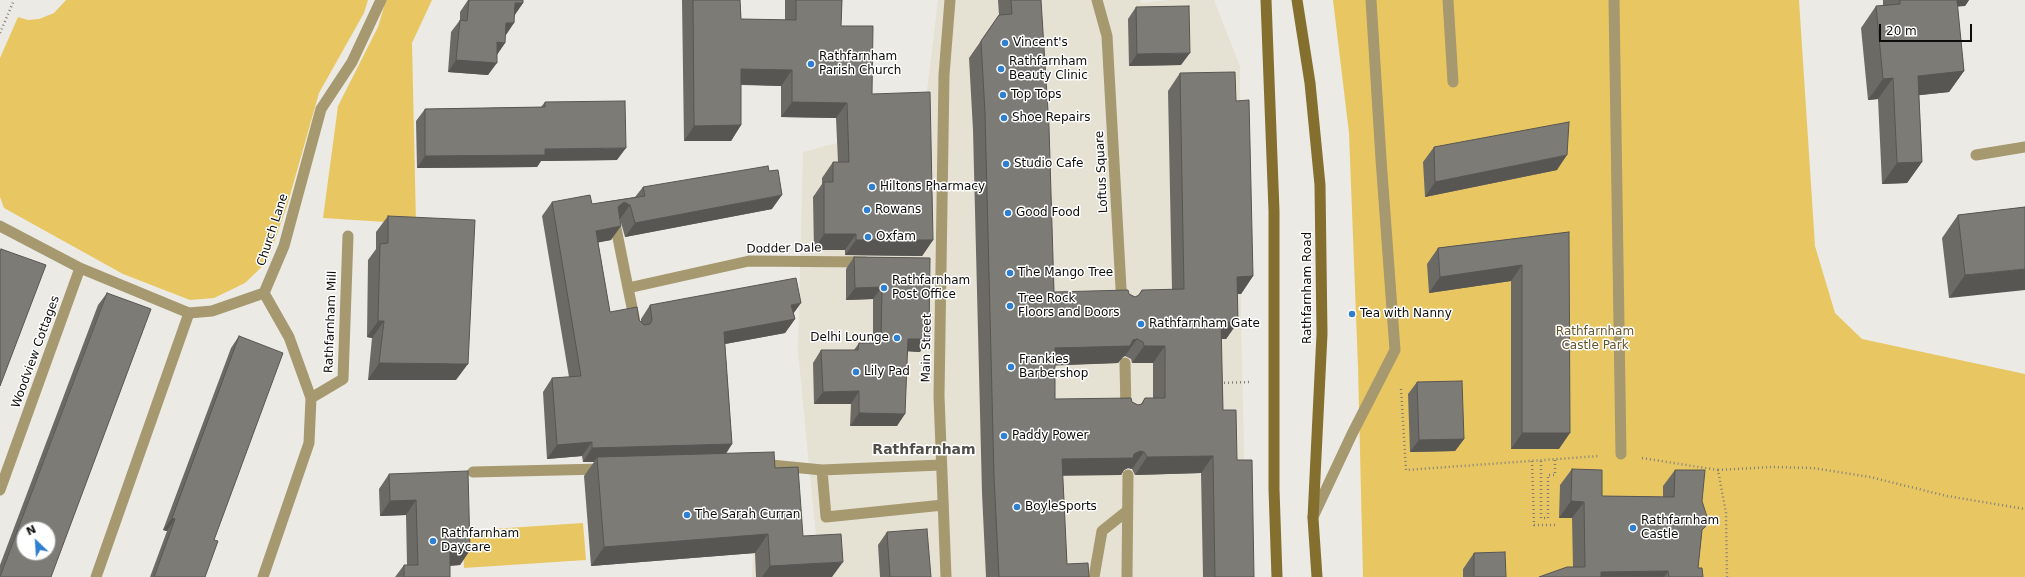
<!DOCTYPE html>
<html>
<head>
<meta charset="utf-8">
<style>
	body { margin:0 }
	#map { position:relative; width:2025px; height:577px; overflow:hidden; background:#eceae4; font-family:"DejaVu Sans",sans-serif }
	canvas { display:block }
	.north { position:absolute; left:16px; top:521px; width:40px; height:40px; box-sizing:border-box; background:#fff; border:1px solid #9e9e9d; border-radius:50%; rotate:335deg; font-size:11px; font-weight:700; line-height:16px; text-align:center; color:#0c0c0a }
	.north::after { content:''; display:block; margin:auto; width:14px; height:18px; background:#2e7fcf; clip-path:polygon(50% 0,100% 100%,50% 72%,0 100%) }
	.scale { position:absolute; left:1879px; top:24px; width:93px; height:18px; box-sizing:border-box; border:2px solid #0c0c0a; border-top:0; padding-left:5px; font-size:12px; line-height:14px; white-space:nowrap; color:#0c0c0a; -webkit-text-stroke:3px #fff; paint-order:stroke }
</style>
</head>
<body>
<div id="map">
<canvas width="2025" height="577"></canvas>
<div class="north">N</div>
<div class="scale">20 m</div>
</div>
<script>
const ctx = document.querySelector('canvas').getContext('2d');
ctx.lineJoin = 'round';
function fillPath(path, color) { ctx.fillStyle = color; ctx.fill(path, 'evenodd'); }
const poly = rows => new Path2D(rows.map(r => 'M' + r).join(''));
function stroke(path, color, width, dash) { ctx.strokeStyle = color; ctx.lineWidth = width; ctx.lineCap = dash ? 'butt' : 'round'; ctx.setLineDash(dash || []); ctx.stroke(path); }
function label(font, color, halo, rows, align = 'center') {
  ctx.font = font + ' "DejaVu Sans",sans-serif'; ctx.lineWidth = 3; ctx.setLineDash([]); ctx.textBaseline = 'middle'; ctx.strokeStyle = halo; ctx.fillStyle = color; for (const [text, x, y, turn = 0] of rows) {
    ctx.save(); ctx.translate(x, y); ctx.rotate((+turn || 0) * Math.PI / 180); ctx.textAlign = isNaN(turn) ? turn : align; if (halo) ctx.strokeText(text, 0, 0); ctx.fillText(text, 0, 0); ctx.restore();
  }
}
fillPath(poly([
	[938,0,1140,0,1141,3,1169,0,1214,0,1240,66,1241,321,1247,577,752,577,753,550,817,547,798,351,803,152,837,143,921,140]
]), '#e5e1d3');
fillPath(poly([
	[66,0,368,0,364,13,319,93,287,206,267,262,245,283,214,298,190,300,123,274,4,208,0,197,0,58,18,17,28,20,39,19,54,13],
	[386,0,432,0,412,43,416,224,323,218,338,106,378,27],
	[1333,0,1799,0,1815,246,1835,313,1862,339,2025,374,2025,577,1363,577,1358,367,1349,133],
	[583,523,586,560,464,568,462,531]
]), '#e8c763');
stroke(poly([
	[0,33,14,0],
	[1220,383,1249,382],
	[1401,389,1406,470,1599,456],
	[1642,458,1718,470,1726,513,1727,577],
	[1532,461,1534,525,1556,525],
	[1541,461,1541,518,1548,518,1548,475,1555,475,1555,460],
	[1718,470,1772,467,1813,468,1870,477,1947,496,2025,509]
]), '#807f7b', 2.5, [1, 3]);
stroke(poly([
	[1097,0,1107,36,1122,306],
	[1448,0,1453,82],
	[1614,0,1621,454],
	[1125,363,1126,412],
	[761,464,822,470],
	[941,465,822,470,826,517,943,505],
	[473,472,602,469],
	[1313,517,1352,434,1395,350,1381,159,1371,0],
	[96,577,189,313],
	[1094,577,1102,531,1127,511],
	[1127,577,1128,475]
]), '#a6986f', 11);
stroke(poly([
	[1976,155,2025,147],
	[615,223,628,288,749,261,865,262],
	[0,226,80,268,189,313,212,311,264,293,284,246,321,109,352,62,381,0],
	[628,288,635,322],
	[264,293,289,337,311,398],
	[0,490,80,268],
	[263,577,309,443,311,398,343,379,348,236]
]), '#a6986f', 11);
stroke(poly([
	[946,577,939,396,944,75,950,0]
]), '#a6986f', 11);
stroke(poly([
	[1266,0,1274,211,1274,489,1277,577],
	[1297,0,1310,83,1320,185,1322,334,1313,518,1317,577]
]), '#846f2f', 11);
fillPath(poly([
	[468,0,523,0,523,3,515,15,505,35,505,43,497,54,488,75,448,72,451,32,460,20,460,12],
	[682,0,740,0,741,19,785,20,785,0,842,0,841,26,872,94,933,240,922,256,845,255,845,250,814,250,813,197,822,184,822,178,833,162,838,162,836,118,781,117,781,86,741,85,741,125,731,141,684,141],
	[998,0,1041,0,1054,292,1129,294,1135,297,1138,296,1142,290,1172,290,1168,91,1180,73,1236,101,1253,276,1241,294,1237,294,1238,322,1226,339,1221,339,1223,410,1237,460,1254,577,1203,577,1201,473,1135,475,1132,469,1128,468,1124,470,1121,475,1062,475,1067,564,1089,577,986,577,982,493,973,130,969,58,999,15],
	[1125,356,1131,359,1132,363,1153,363,1153,398,1145,398,1141,404,1138,405,1132,402,1055,399,1055,365,1118,363,1123,357],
	[1883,0,1969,0,1965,6,1957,6,1964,71,1949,92,1919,95,1922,162,1907,183,1882,184,1878,99,1868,100,1861,28,1876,6,1883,6],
	[1136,7,1181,65,1129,66,1128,19],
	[545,102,617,160,541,161,537,167,417,168,416,121,425,109,541,107],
	[1434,147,1557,170,1425,197,1423,162],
	[643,187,772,209,625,237,620,219,620,218,611,240,598,242,610,312,639,320,641,322,641,319,650,305,794,314,795,319,785,333,725,344,732,444,726,454,775,468,803,536,832,577,756,577,755,553,591,566,584,476,594,462,583,462,582,456,547,459,543,392,552,378,569,377,542,216,552,202,592,204,635,197],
	[2025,207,1949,298,1942,238,1958,215],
	[388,216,456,380,368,380,372,338,367,337,368,260,376,249,376,232],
	[1569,232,1559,449,1511,449,1511,281,1429,293,1427,264,1438,248],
	[854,257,930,258,920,352,908,351,897,426,850,426,851,404,814,404,813,363,821,350,854,350,859,343,873,343,873,299,846,300,846,269],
	[107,293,0,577,0,565,98,305],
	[239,336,205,577,150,577,167,531,163,530,231,348],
	[1417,382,1464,439,1455,451,1410,452,1408,394],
	[1572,469,1602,496,1663,497,1663,486,1675,470,1702,501,1702,532,1698,568,1703,577,1539,577,1573,567,1572,518,1559,518,1560,485],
	[389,474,470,550,460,565,450,566,450,577,395,577,404,565,407,565,406,515,380,516,379,489],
	[887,532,931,577,880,577,878,545],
	[1474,553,1506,577,1463,577,1463,569]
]), '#6c6a65');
fillPath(poly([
	[1946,0,1969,0,1965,6,1941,8],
	[515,3,523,3,514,15],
	[506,23,514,23,506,35,498,35],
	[497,42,505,43,497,55],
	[1190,53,1181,65,1129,66,1137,54],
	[456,60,497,63,488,75,448,72],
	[741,69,792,70,781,86,730,84],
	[1964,71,1949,92,1903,97,1918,76],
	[1893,78,1878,99,1868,100,1883,79],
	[792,102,847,103,836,118,781,117],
	[741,125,731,141,684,141,694,126],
	[626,148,617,160,541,161,537,167,417,168,425,156,545,149],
	[1567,155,1557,170,1425,197,1435,182],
	[1922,162,1907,183,1882,184,1897,163],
	[782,195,772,209,625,237,635,223],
	[624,202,630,205,620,219,614,216,618,207],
	[621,226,611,240,586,245,596,231],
	[824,234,856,234,845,250,814,250],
	[856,240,933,240,922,256,845,255],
	[1522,265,1511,281,1429,293,1440,277],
	[2025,269,2025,290,1949,298,1965,275],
	[1253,276,1241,294,1225,294,1237,277],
	[882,287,873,299,846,300,855,288],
	[801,303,791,317,791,305],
	[795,319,785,333,714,346,724,332],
	[378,321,384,321,372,338,367,337],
	[1221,322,1238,322,1226,339,1209,339],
	[908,339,929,339,920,352,900,351],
	[1137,339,1125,356,1123,357,1118,363,1043,366,1055,348,1133,340],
	[1144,346,1165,346,1153,363,1132,363],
	[379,363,468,364,456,380,368,380],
	[859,391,851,404,814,404,823,392],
	[859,413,905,414,897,426,850,426],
	[1522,433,1570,433,1559,449,1511,449],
	[1464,439,1455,451,1410,452,1419,440],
	[592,442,582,456,547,459,557,445],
	[732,444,722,458,597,457,594,462,583,462,592,448],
	[1140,451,1144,452,1132,469,1128,468,1124,470,1121,475,1050,476,1062,459,1134,454],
	[1213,456,1201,473,1135,475,1147,457],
	[416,500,406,515,380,516,390,501],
	[1571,501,1584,502,1572,518,1559,518],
	[172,518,175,519,167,531,163,530],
	[768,534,755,553,591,566,604,547],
	[470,550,460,565,440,566,450,551],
	[843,562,832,577,762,577,770,566],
	[1668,571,1664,577,1598,577,1601,572]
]), '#585653');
const building = poly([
	[469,0,523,0,523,3,515,3,514,23,506,23,505,43,497,42,497,63,456,60,460,20,467,21,469,0],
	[693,0,740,0,741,19,796,20,796,0,842,0,841,26,873,26,872,94,930,92,933,240,856,240,856,234,824,234,824,182,833,182,833,162,849,162,847,103,792,102,792,70,741,69,741,125,694,126,693,0],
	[1011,0,1041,0,1049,127,1054,292,1128,290,1129,294,1135,297,1139,295,1142,290,1184,289,1180,73,1235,72,1236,101,1249,100,1253,276,1237,277,1238,322,1221,322,1223,410,1236,410,1237,460,1252,460,1254,577,1215,577,1213,456,1147,457,1144,452,1140,451,1134,454,1133,458,1062,459,1067,564,1088,563,1089,577,999,577,994,476,985,113,981,41,999,15,1012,14,1011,0],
	[1137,339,1143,342,1144,346,1165,346,1165,398,1145,398,1142,404,1138,405,1132,402,1131,398,1055,399,1055,348,1130,346,1133,340,1137,339],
	[1900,0,1957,0,1964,71,1918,76,1922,162,1897,163,1893,78,1883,79,1876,6,1900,4,1900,0],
	[1189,6,1190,53,1137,54,1136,7,1189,6],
	[625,101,626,148,545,149,545,155,425,156,425,109,545,107,545,102,625,101],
	[1569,122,1567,155,1435,182,1434,147,1569,122],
	[768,166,769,171,778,170,782,195,635,223,630,205,624,202,618,207,621,226,596,231,610,312,637,307,639,320,644,325,650,324,652,320,650,305,796,278,801,303,791,305,795,319,724,332,732,444,592,448,592,442,557,445,552,378,581,376,552,202,590,195,592,204,645,196,643,187,768,166],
	[2025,207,2025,269,1965,275,1958,215,2025,207],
	[388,216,475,220,468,364,379,363,384,321,378,321,380,244,388,243,388,216],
	[1569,232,1570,433,1522,433,1522,265,1440,277,1438,248,1569,232],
	[1,249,46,265,0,386,0,252,1,249],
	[854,257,930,258,929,339,908,339,905,414,859,413,859,391,823,392,821,350,858,350,859,343,881,343,882,287,855,288,854,257],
	[107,293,151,309,51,577,0,577,107,293],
	[24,529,48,529,48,553,24,553,24,529],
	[239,336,283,353,214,540,218,541,205,577,154,577,175,519,172,518,239,336],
	[1462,381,1464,439,1419,440,1417,382,1462,381],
	[774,452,775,468,798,467,803,536,841,534,843,562,770,566,768,534,604,547,597,457,774,452],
	[1572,469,1602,470,1602,496,1674,497,1675,470,1705,470,1702,501,1708,520,1706,526,1702,530,1698,568,1702,568,1703,577,1669,577,1668,571,1601,572,1601,577,1539,577,1567,567,1585,567,1584,502,1571,501,1572,469],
	[468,471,470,550,450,551,450,577,404,577,404,565,418,565,416,500,390,501,389,474,468,471],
	[927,529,931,577,890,577,887,532,927,529],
	[1505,552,1506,577,1474,577,1474,553,1505,552]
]);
fillPath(building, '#7d7b76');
stroke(building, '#585653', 1);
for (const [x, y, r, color] of [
	[1005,43,4,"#2e7fcf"],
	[811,64,4,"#2e7fcf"],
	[1001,69,4,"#2e7fcf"],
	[1003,95,4,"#2e7fcf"],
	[1004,118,4,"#2e7fcf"],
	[1006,164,4,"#2e7fcf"],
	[872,187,4,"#2e7fcf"],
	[867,210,4,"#2e7fcf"],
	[1008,213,4,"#2e7fcf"],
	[868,237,4,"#2e7fcf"],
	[1010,273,4,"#2e7fcf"],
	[884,288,4,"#2e7fcf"],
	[1010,306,4,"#2e7fcf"],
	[1352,314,4,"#2e7fcf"],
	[1141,324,4,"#2e7fcf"],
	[897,338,4,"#2e7fcf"],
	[1011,367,4,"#2e7fcf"],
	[856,372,4,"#2e7fcf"],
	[1004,436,4,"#2e7fcf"],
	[1017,507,4,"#2e7fcf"],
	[687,515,4,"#2e7fcf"],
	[1633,528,4,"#2e7fcf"],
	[433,541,4,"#2e7fcf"]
]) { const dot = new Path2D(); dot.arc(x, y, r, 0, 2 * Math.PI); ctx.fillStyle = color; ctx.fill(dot); stroke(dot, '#fff', 1.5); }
label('12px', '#0c0c0a', '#fff', [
	["Vincent's",1013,43],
	["Rathfarnham",819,57],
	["Parish Church",819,71],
	["Rathfarnham",1009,62],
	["Beauty Clinic",1009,76],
	["Top Tops",1011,95],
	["Shoe Repairs",1012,118],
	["Studio Cafe",1014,164],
	["Hiltons Pharmacy",880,187],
	["Rowans",875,210],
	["Good Food",1016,213],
	["Oxfam",876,237],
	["The Mango Tree",1018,273],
	["Rathfarnham",892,281],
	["Post Office",892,295],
	["Tree Rock",1018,299],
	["Floors and Doors",1018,313],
	["Tea with Nanny",1360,314],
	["Rathfarnham Gate",1149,324],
	["Delhi Lounge",889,338,"right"],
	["Frankies",1019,360],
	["Barbershop",1019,374],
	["Lily Pad",864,372],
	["Paddy Power",1012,436],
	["BoyleSports",1025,507],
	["The Sarah Curran",695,515],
	["Rathfarnham",1641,521],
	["Castle",1641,535],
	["Rathfarnham",441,534],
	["Daycare",441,548]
], 'left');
label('12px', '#0c0c0a', '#fff', [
	["Loftus Square",1102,172,-93],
	["Church Lane",273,230,-72],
	["Dodder Dale",784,249,-1],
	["Rathfarnham Road",1308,288,-90],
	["Rathfarnham Mill",331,322,-88],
	["Main Street",927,348,-89],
	["Woodview Cottages",36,352,-70]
]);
label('12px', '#635429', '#fff', [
	["Rathfarnham",1595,332],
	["Castle Park",1595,346]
]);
label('bold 14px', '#4f4e49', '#fff', [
	["Rathfarnham",924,450]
]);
</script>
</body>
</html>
